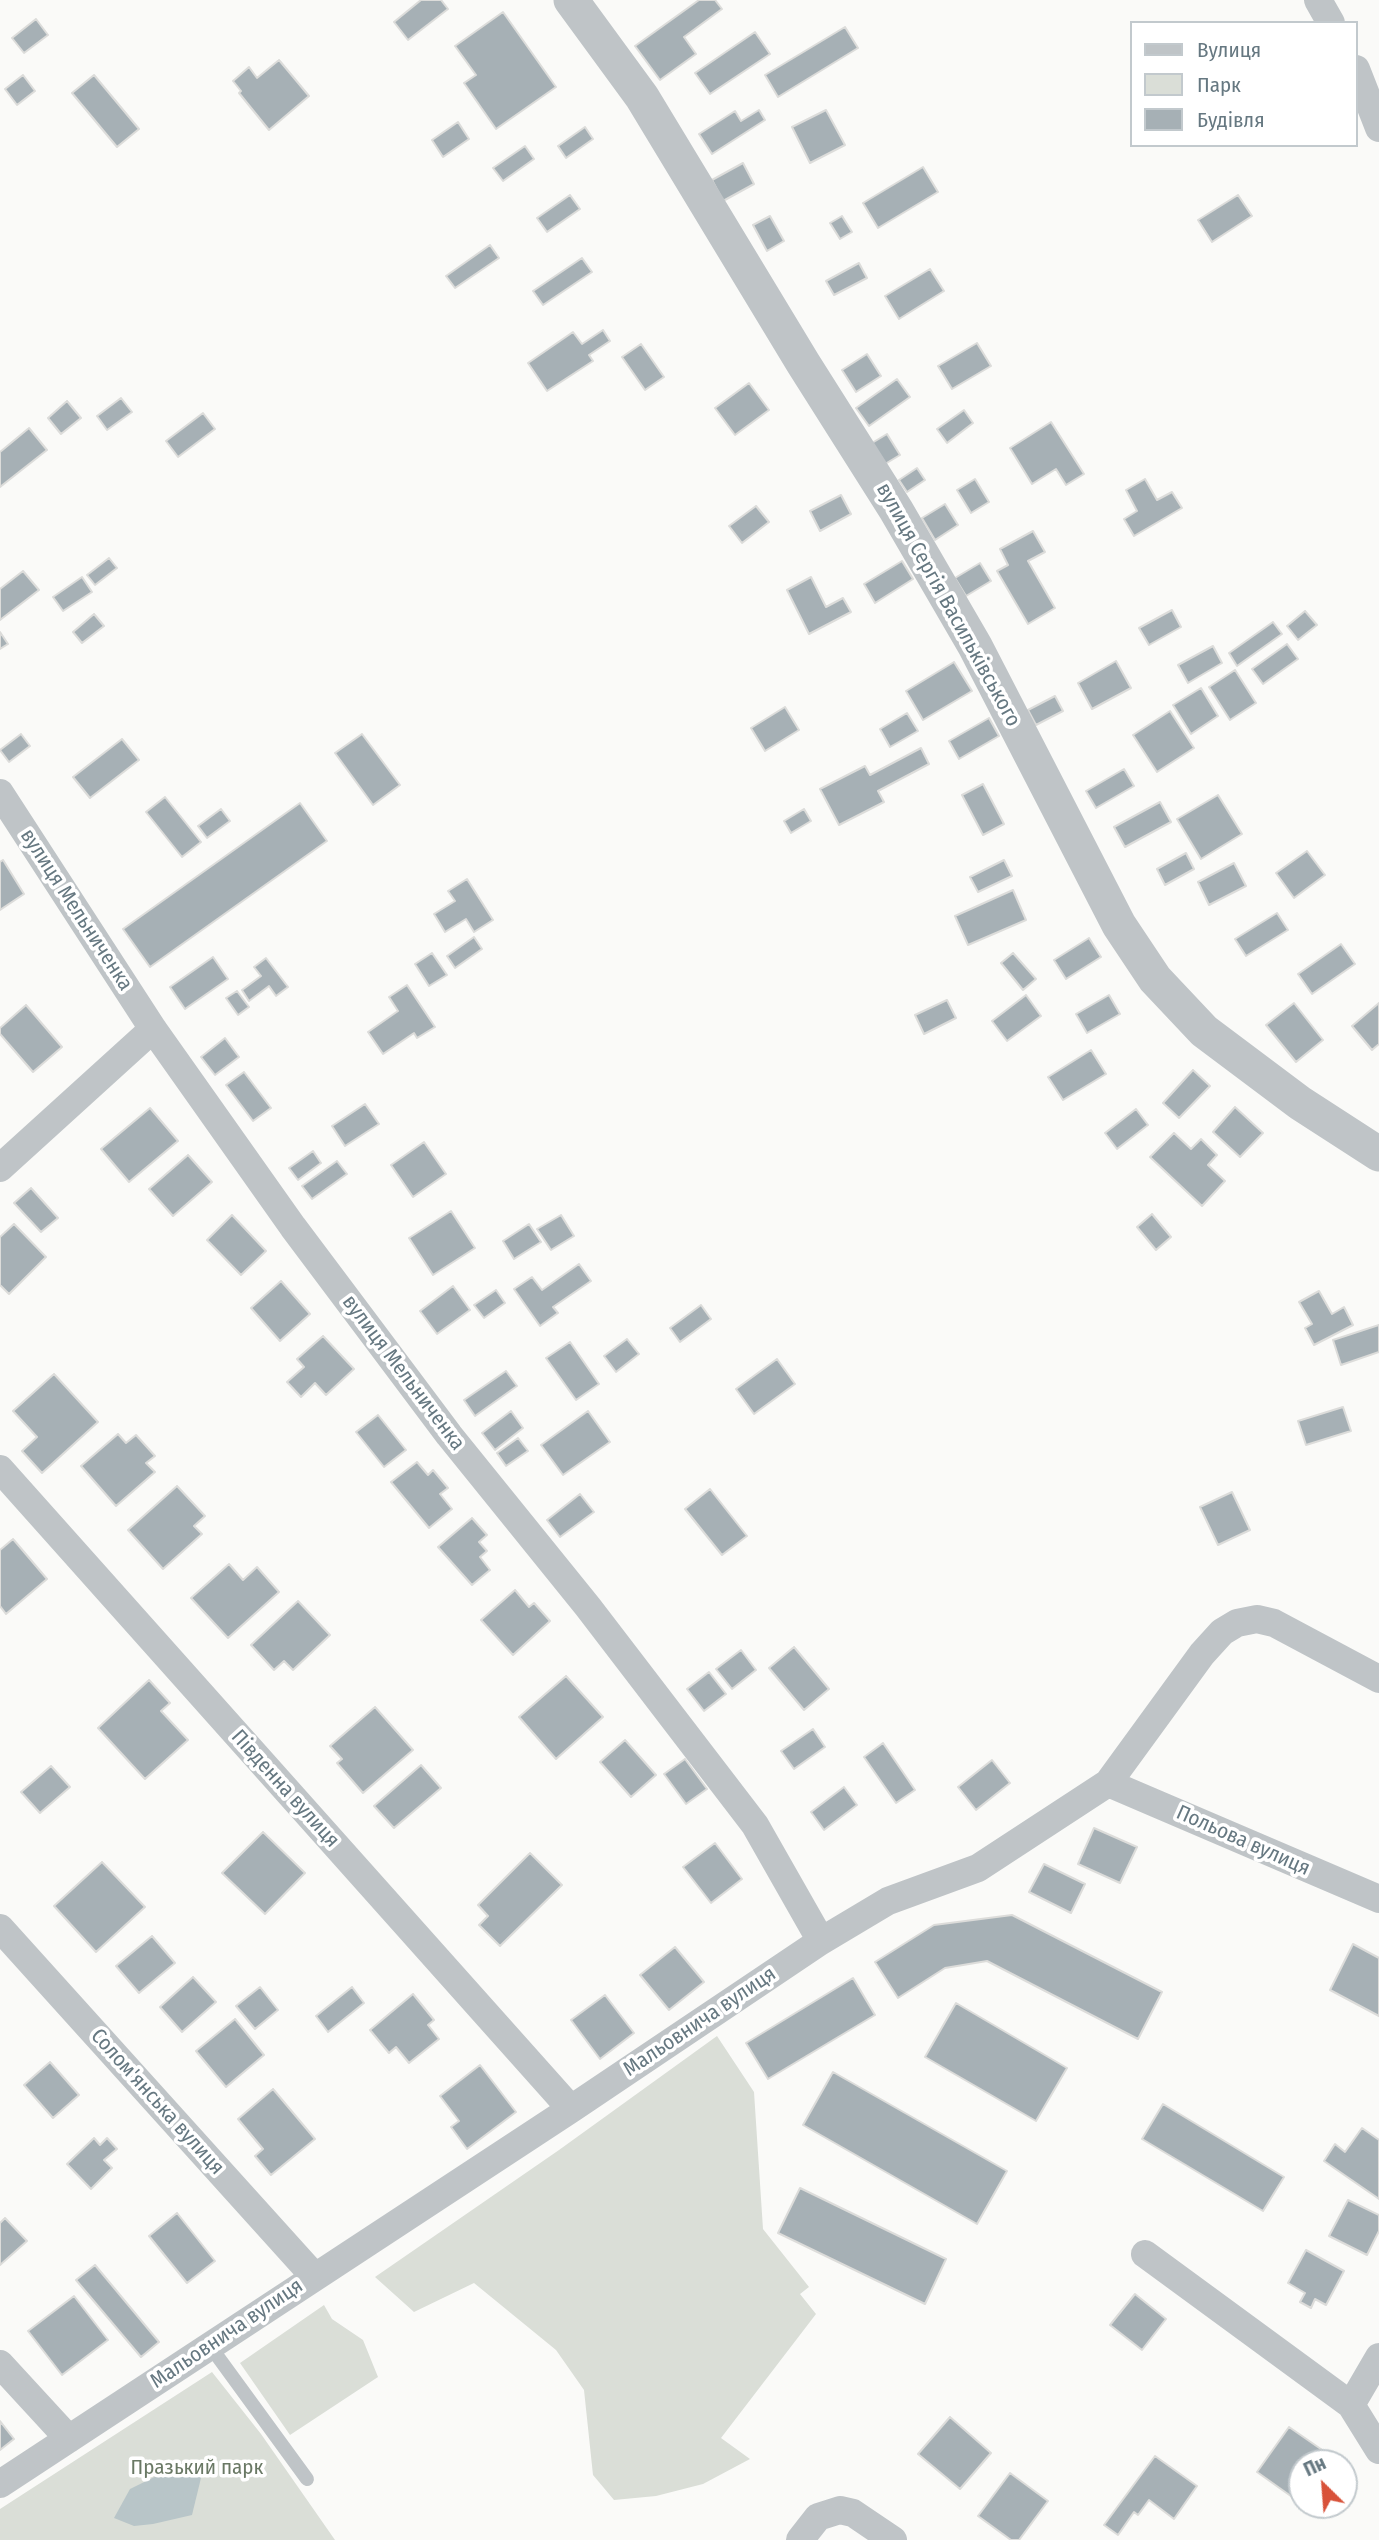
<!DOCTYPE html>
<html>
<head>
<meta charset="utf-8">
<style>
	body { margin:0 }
	#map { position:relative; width:1379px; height:2540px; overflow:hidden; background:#fafaf8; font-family:"Fira Sans Condensed",sans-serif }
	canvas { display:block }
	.legend { position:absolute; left:1130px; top:21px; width:228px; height:126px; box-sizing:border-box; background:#fff; border:2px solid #c2c9cd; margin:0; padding:9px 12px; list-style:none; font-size:21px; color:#667881 }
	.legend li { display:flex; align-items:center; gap:14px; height:35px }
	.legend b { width:35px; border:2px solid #c2c9cd }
	.north { position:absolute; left:1288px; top:2449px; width:70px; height:70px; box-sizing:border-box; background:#fff; border:2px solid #c2c9cd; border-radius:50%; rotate:335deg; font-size:19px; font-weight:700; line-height:28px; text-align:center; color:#667881 }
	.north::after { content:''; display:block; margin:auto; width:24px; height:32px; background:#d8523a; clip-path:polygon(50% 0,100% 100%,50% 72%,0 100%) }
</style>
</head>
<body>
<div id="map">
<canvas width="1379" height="2540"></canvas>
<ul class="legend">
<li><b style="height:9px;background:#bfc4c7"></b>Вулиця</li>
<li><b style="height:19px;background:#daded7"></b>Парк</li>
<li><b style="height:19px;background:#a6b0b5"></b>Будівля</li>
</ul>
<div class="north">Пн</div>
</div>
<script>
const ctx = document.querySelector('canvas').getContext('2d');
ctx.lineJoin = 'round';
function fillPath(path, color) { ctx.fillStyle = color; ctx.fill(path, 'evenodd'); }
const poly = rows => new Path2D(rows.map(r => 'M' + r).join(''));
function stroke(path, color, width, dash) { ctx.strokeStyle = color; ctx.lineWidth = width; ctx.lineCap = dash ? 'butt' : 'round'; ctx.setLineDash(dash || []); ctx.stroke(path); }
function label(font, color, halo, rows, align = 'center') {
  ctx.font = font + ' "Fira Sans Condensed",sans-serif'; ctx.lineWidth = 7; ctx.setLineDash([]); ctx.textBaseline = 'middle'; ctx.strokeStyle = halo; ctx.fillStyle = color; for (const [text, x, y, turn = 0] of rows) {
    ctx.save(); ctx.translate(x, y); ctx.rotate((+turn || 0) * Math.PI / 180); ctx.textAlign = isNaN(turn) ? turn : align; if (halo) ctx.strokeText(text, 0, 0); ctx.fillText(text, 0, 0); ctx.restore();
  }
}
fillPath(poly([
	[717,2036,754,2092,763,2229,809,2287,800,2294,816,2314,721,2438,750,2459,703,2484,656,2496,614,2500,593,2475,584,2390,556,2350,474,2283,414,2312,375,2277,559,2150],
	[324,2305,332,2319,363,2340,378,2377,290,2435,240,2363],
	[212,2372,261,2434,335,2540,0,2540,0,2509]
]), '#daded7');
fillPath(poly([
	[189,2460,201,2478,192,2515,153,2524,134,2526,114,2518,130,2489]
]), '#b8c5c8');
const building = poly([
	[421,0,441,0,448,9,408,40,394,22,421,0],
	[699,0,715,0,722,9,684,37,696,54,660,80,635,46,699,0],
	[503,12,556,87,496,129,464,83,476,75,455,46,503,12],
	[36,19,48,35,24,53,12,38,36,19],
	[845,27,858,48,778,97,765,75,845,27],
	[755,32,770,54,710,94,695,73,755,32],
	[279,60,309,96,269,130,239,93,241,91,233,81,249,67,257,78,279,60],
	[23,75,35,91,17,105,5,89,23,75],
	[94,75,139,129,117,147,72,93,94,75],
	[759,110,765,120,712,154,699,134,735,111,741,121,759,110],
	[826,110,845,145,810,163,792,127,826,110],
	[458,122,469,139,443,157,432,140,458,122],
	[585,127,593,139,566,158,558,146,585,127],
	[525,146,534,159,503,181,493,168,525,146],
	[743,163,754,184,723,201,712,180,743,163],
	[923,167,938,192,878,228,863,203,923,167],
	[570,195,580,209,547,232,537,218,570,195],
	[1238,195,1252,216,1212,242,1198,220,1238,195],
	[770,216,784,241,767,251,753,225,770,216],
	[842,216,852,232,840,239,830,223,842,216],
	[490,245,499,258,455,288,446,276,490,245],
	[582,258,592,272,543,305,533,291,582,258],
	[859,263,867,278,834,295,826,281,859,263],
	[930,269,944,291,899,319,885,296,930,269],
	[603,330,610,341,589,355,593,361,547,391,528,363,573,332,582,344,603,330],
	[977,343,991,366,952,389,938,366,977,343],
	[641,344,664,377,645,390,622,357,641,344],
	[867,354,881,376,856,392,842,370,867,354],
	[897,379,910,397,869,426,856,408,897,379],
	[749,383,769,410,735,435,715,408,749,383],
	[121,398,132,412,107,430,97,416,121,398],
	[67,401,81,418,61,434,48,418,67,401],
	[964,410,973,423,947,443,937,429,964,410],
	[203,413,215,429,178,457,166,441,203,413],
	[1051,422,1084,474,1066,485,1056,469,1032,484,1010,448,1051,422],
	[29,428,47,450,0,487,0,452,29,428],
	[887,434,900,455,885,464,872,443,887,434],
	[917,468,925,480,907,492,899,480,917,468],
	[975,479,989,502,971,513,957,490,975,479],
	[1145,479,1157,500,1172,492,1182,508,1134,536,1124,519,1137,511,1126,490,1145,479],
	[841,495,851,514,820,531,810,511,841,495],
	[945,504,958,525,935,540,922,518,945,504],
	[756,506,769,522,742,543,729,526,756,506],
	[1033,531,1045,552,1028,561,1055,608,1028,624,997,571,1008,565,1000,549,1033,531],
	[109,558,117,568,95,585,87,575,109,558],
	[902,561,913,579,875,603,864,584,902,561],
	[980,563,991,581,966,596,955,578,980,563],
	[23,571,39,590,0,620,0,589,23,571],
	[82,577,92,592,63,611,53,597,82,577],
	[811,577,826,607,843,598,851,612,809,634,787,590,811,577],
	[1172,610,1181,627,1149,645,1139,628,1172,610],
	[1305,611,1317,625,1298,640,1287,626,1305,611],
	[94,614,104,626,82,643,73,632,94,614],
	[1273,622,1282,634,1237,666,1229,653,1273,622],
	[0,632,8,644,0,649,0,632],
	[1287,644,1298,659,1263,684,1252,669,1287,644],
	[1213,646,1222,663,1188,683,1178,665,1213,646],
	[1116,661,1131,688,1092,709,1078,683,1116,661],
	[954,662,972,691,923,720,906,691,954,662],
	[1235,670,1256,703,1230,720,1209,687,1235,670],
	[1201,688,1218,716,1191,734,1173,705,1201,688],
	[1055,696,1063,711,1036,725,1028,710,1055,696],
	[785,707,799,730,765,751,751,728,785,707],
	[1170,711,1194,748,1157,772,1133,735,1170,711],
	[907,713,918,731,890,747,880,729,907,713],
	[989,718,999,736,959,759,949,741,989,718],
	[21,734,30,746,9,762,0,750,21,734],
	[362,734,400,785,373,805,335,753,362,734],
	[122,739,139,760,90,798,73,777,122,739],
	[921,748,929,764,878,791,884,802,839,825,820,789,865,766,870,775,921,748],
	[1124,769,1134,786,1096,808,1086,791,1124,769],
	[983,784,1004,824,983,835,962,795,983,784],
	[1218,795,1242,834,1201,859,1177,819,1218,795],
	[165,797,201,842,182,857,146,812,165,797],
	[1160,802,1171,822,1125,847,1114,827,1160,802],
	[300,803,327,841,150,967,123,929,300,803],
	[221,809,230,821,207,838,198,826,221,809],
	[804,809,811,821,791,833,784,821,804,809],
	[1307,851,1325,875,1294,898,1276,873,1307,851],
	[1186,853,1194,869,1165,885,1157,869,1186,853],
	[3,860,24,894,0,910,0,862,3,860],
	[1004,860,1012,876,978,892,970,877,1004,860],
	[1234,863,1246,886,1209,905,1198,882,1234,863],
	[467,879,493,920,474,932,466,919,445,932,434,914,455,901,448,891,467,879],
	[1013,890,1026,920,968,945,955,916,1013,890],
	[1277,913,1288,930,1246,956,1235,939,1277,913],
	[474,937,482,949,455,968,447,956,474,937],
	[1089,938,1101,957,1066,979,1054,960,1089,938],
	[1341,944,1355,964,1312,994,1298,974,1341,944],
	[432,953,447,975,429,986,415,964,432,953],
	[1013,953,1036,979,1023,990,1001,963,1013,953],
	[213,957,228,979,185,1009,170,987,213,957],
	[266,958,288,987,276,996,269,986,249,1001,242,990,261,976,254,967,266,958],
	[407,985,435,1027,417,1038,414,1033,383,1054,368,1032,398,1011,389,997,407,985],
	[237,991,249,1007,238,1015,226,998,237,991],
	[1026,995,1041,1016,1007,1041,992,1021,1026,995],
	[1109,995,1120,1014,1087,1033,1076,1014,1109,995],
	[947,1000,956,1018,924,1034,915,1015,947,1000],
	[1294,1003,1323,1040,1296,1062,1266,1025,1294,1003],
	[1379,1003,1379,1044,1372,1050,1352,1026,1379,1003],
	[26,1005,62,1047,33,1072,0,1034,0,1028,26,1005],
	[225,1038,239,1057,215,1075,201,1057,225,1038],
	[1091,1050,1106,1074,1063,1100,1048,1077,1091,1050],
	[1193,1070,1210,1086,1179,1118,1163,1103,1193,1070],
	[244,1072,271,1108,253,1121,226,1085,244,1072],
	[365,1104,379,1124,345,1146,332,1126,365,1104],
	[1235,1107,1263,1133,1240,1157,1213,1132,1235,1107],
	[150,1108,178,1141,129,1182,101,1149,150,1108],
	[1136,1109,1148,1125,1117,1149,1105,1133,1136,1109],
	[1174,1133,1191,1149,1201,1139,1217,1155,1208,1165,1225,1181,1202,1206,1150,1157,1174,1133],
	[424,1142,446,1174,413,1197,391,1165,424,1142],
	[313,1151,321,1163,298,1180,289,1168,313,1151],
	[188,1155,212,1182,173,1216,149,1189,188,1155],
	[337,1161,347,1174,312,1199,302,1186,337,1161],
	[31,1188,58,1218,41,1232,14,1203,31,1188],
	[451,1211,475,1248,433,1275,409,1238,451,1211],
	[1152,1214,1171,1237,1156,1250,1137,1227,1152,1214],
	[232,1215,266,1251,241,1275,207,1240,232,1215],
	[561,1215,574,1236,551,1250,537,1229,561,1215],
	[14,1224,46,1257,9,1294,0,1285,0,1237,14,1224],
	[529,1224,541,1242,514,1259,503,1241,529,1224],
	[579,1264,591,1281,553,1307,558,1313,540,1326,514,1289,532,1277,542,1290,579,1264],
	[281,1281,310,1314,280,1341,251,1308,281,1281],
	[453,1286,470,1310,437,1334,420,1311,453,1286],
	[496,1290,505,1303,484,1318,474,1305,496,1290],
	[1319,1291,1332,1314,1344,1307,1353,1325,1314,1345,1305,1328,1312,1324,1299,1302,1319,1291],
	[701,1305,711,1319,680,1342,670,1328,701,1305],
	[1379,1325,1379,1352,1341,1365,1333,1340,1379,1325],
	[323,1336,354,1369,326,1395,315,1383,301,1397,287,1382,304,1367,297,1359,323,1336],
	[627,1339,639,1354,616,1372,604,1356,627,1339],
	[570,1342,599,1384,576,1400,546,1358,570,1342],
	[777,1359,795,1384,754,1414,736,1389,777,1359],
	[506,1371,517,1386,475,1416,464,1400,506,1371],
	[54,1374,98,1422,42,1473,22,1451,37,1437,13,1411,54,1374],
	[1343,1407,1351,1431,1306,1445,1298,1421,1343,1407],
	[511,1411,523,1428,495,1450,482,1433,511,1411],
	[588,1411,610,1442,563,1475,541,1445,588,1411],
	[378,1415,406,1450,384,1467,356,1432,378,1415],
	[118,1434,126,1443,136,1435,155,1456,146,1463,155,1472,116,1506,81,1466,118,1434],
	[518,1438,528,1451,506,1466,497,1453,518,1438],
	[417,1462,428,1475,433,1470,448,1488,440,1494,452,1509,429,1528,391,1482,417,1462],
	[177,1486,205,1516,194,1526,202,1534,163,1569,128,1530,177,1486],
	[710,1489,747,1536,722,1555,685,1509,710,1489],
	[1232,1492,1250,1530,1218,1545,1200,1507,1232,1492],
	[580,1494,594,1512,560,1537,547,1520,580,1494],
	[472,1518,487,1535,479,1542,487,1551,480,1557,490,1570,472,1585,438,1547,472,1518],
	[13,1539,47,1579,6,1614,0,1606,0,1550,13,1539],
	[229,1564,243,1580,257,1567,279,1592,228,1638,191,1598,229,1564],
	[515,1590,529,1607,534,1603,550,1621,513,1655,481,1620,515,1590],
	[298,1601,330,1635,293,1670,284,1661,274,1670,251,1645,298,1601],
	[794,1647,829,1689,804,1710,769,1668,794,1647],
	[741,1650,756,1670,732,1689,716,1669,741,1650],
	[709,1672,726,1694,704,1711,687,1689,709,1672],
	[566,1676,603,1717,556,1759,519,1717,566,1676],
	[149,1680,170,1703,161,1711,188,1740,145,1779,98,1728,149,1680],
	[375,1707,413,1750,363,1793,337,1763,342,1759,330,1746,375,1707],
	[813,1729,825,1747,794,1769,781,1751,813,1729],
	[625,1740,656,1775,631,1797,600,1762,625,1740],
	[883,1743,915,1790,896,1803,864,1757,883,1743],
	[685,1759,707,1789,686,1804,664,1774,685,1759],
	[992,1760,1010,1783,976,1810,958,1787,992,1760],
	[421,1765,441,1788,394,1828,374,1806,421,1765],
	[51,1766,70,1787,40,1813,21,1792,51,1766],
	[844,1787,857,1805,824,1830,811,1812,844,1787],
	[1094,1828,1137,1847,1120,1883,1078,1864,1094,1828],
	[263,1832,305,1873,265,1914,222,1873,263,1832],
	[715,1843,742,1879,711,1903,683,1867,715,1843],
	[530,1853,562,1885,500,1946,479,1925,488,1916,478,1905,530,1853],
	[102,1862,145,1907,96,1952,54,1906,102,1862],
	[1044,1864,1085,1884,1071,1913,1029,1892,1044,1864],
	[1012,1915,1162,1992,1138,2039,987,1961,945,1968,898,1998,875,1962,934,1925,1012,1915],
	[152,1936,175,1963,139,1993,116,1966,152,1936],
	[1353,1944,1379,1958,1379,2016,1330,1990,1353,1944],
	[675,1947,704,1982,669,2010,640,1975,675,1947],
	[193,1977,216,2002,182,2032,160,2007,193,1977],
	[853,1978,875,2015,768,2079,746,2043,853,1978],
	[260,1987,278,2010,255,2029,236,2006,260,1987],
	[352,1987,364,2003,328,2032,316,2016,352,1987],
	[413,1994,434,2020,428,2025,439,2039,409,2063,396,2047,389,2053,370,2030,413,1994],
	[605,1995,634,2033,600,2059,571,2020,605,1995],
	[956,2003,1067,2068,1036,2121,925,2057,956,2003],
	[235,2019,264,2055,226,2087,196,2051,235,2019],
	[50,2062,79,2095,53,2118,24,2085,50,2062],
	[480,2065,516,2112,467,2149,451,2127,459,2121,440,2096,480,2065],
	[833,2072,1007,2171,977,2224,803,2125,833,2072],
	[273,2089,315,2139,271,2175,255,2156,263,2149,238,2119,273,2089],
	[1163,2104,1284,2177,1263,2211,1142,2139,1163,2104],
	[1362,2128,1379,2140,1379,2199,1324,2161,1335,2144,1345,2152,1362,2128],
	[94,2138,100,2145,107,2138,117,2149,104,2160,112,2168,91,2189,67,2164,94,2138],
	[800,2188,946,2259,925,2304,778,2233,800,2188],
	[1348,2200,1379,2215,1379,2231,1367,2255,1329,2236,1348,2200],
	[177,2213,215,2261,187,2283,149,2236,177,2213],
	[5,2218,27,2241,0,2265,0,2223,5,2218],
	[1306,2250,1344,2271,1326,2305,1315,2299,1311,2308,1300,2302,1305,2293,1288,2283,1306,2250],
	[95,2265,159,2342,141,2357,76,2280,95,2265],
	[1135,2294,1166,2319,1142,2350,1110,2325,1135,2294],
	[74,2296,108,2340,62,2375,28,2331,74,2296],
	[950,2417,991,2453,960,2489,918,2454,950,2417],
	[0,2421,14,2439,0,2450,0,2421],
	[1289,2427,1328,2454,1321,2463,1302,2463,1302,2504,1257,2472,1289,2427],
	[1155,2456,1197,2486,1174,2519,1149,2500,1138,2515,1134,2512,1118,2535,1104,2525,1155,2456],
	[1010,2473,1048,2501,1019,2540,1011,2540,978,2516,1010,2473]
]);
fillPath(building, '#a6b0b5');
stroke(building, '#dcdcda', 2);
stroke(poly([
	[210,2346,307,2479]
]), '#bfc4c7', 14);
stroke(poly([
	[1318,0,1331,23],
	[1356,69,1379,128],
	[0,793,153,1029,293,1227,449,1435,588,1607,755,1825,821,1941],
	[0,1168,153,1029],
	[0,1469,571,2109],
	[1108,1783,1379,1899],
	[0,1928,314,2276],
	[1145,2254,1351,2405,1379,2450],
	[0,2364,69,2439],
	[1351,2405,1379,2357],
	[0,2484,571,2109,821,1941,888,1901,978,1868,1108,1783,1202,1654,1222,1632,1237,1623,1257,1619,1274,1623,1379,1679],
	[800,2540,818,2517,840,2510,853,2513,893,2540]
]), '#bfc4c7', 28);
stroke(poly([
	[571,0,642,97,803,363,896,510,975,646,1119,925,1155,979,1204,1031,1300,1103,1379,1154]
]), '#bfc4c7', 35);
label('21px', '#667881', '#fff', [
	["вулиця Сергія Васильківського",948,605,61],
	["вулиця Мельниченка",76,910,57],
	["вулиця Мельниченка",403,1373,53],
	["Південна вулиця",285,1789,48],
	["Польова вулиця",1243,1841,24],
	["Мальовнича вулиця",700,2022,-34],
	["Солом'янська вулиця",157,2102,48],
	["Мальовнича вулиця",227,2334,-34]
]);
label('21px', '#6a7965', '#fff', [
	["Празький парк",197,2468]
]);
</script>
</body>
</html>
